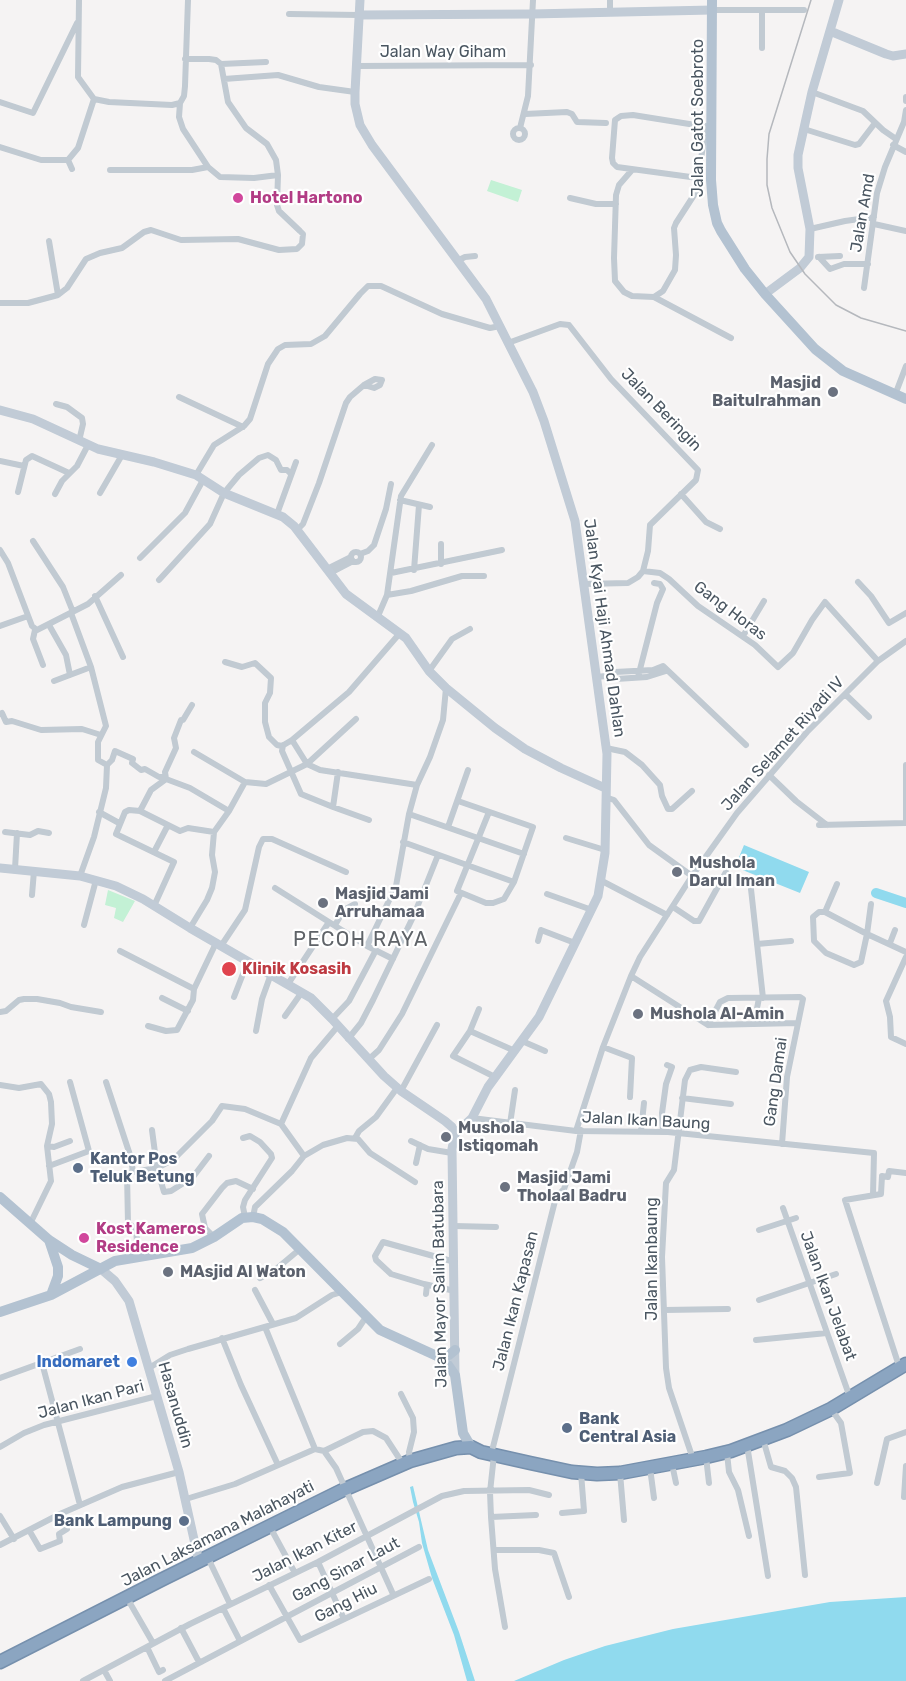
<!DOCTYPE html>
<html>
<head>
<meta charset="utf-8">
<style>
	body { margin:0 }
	canvas { display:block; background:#f5f3f3 }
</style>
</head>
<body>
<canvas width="906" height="1681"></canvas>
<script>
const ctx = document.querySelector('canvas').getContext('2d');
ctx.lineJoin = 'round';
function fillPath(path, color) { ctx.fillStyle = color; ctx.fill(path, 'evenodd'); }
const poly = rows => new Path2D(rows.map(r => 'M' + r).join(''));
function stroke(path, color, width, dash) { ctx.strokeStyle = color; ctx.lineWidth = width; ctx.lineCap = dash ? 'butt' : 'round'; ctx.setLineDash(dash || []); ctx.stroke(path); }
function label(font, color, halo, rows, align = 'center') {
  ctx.font = font + ' Rubik,sans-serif'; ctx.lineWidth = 4.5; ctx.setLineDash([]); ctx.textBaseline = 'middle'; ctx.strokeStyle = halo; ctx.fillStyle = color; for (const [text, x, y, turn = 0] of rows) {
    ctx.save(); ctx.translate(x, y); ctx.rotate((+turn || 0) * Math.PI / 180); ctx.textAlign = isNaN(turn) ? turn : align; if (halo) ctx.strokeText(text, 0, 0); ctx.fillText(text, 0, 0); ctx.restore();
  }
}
fillPath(poly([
	[491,180,522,190,518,202,487,191],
	[108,890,135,901,123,922,114,918,116,908,105,905]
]), '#c3f1d5');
fillPath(poly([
	[744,845,809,872,800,893,735,867],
	[413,1486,428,1550,459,1632,475,1681,467,1681,454,1635,432,1578,422,1543,419,1522,413,1502,410,1487],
	[906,1597,906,1681,514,1681,564,1660,605,1646,673,1629,830,1602]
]), '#90daee');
stroke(poly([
	[876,893,906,903]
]), '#90daee', 10);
const highway = poly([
	[0,1662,163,1579,343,1490,410,1461,456,1448,471,1447,481,1452,530,1463,572,1472,597,1474,620,1473,706,1457,731,1451,787,1430,831,1409,906,1364]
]);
stroke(highway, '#7690ad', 15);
stroke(poly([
	[79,0,78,77,94,99,109,102,172,105,180,103],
	[188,0,185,86,184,96,180,103,179,117,183,129,208,167,220,177,254,178,278,175],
	[712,10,804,10],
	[610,12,610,0],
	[289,14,359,15],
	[762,48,762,10],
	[221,64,266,62],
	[356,66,531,65],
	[224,79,278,75,319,87,355,92],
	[812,92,863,111,883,130,896,139],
	[906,97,906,101],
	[0,102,33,113,77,23],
	[525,114,567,112,572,114,577,122,606,123],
	'513 134a6 6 0 1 1 12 0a6 6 0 1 1-12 0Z',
	[520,128,528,96,533,0],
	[804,129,855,145,859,144,875,123],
	[893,145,906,152],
	[0,147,41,160,68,160,78,148,94,99],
	[68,160,72,169],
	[110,170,192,170,208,167],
	[632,170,619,185,616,195,614,258,615,281,624,292,632,296,654,297,663,291,675,270,676,255,674,228,676,223,696,192,706,126],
	[698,178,617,167,613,163,612,158,615,120,621,116,633,115,708,127],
	[570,198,596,204,616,204],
	[874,224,906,231],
	[810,229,845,221,874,217],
	[49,241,58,295],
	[818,257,840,256],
	[819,257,830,269,844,264,868,264],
	[457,261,465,257,475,256],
	[864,288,877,193,885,167,904,122,906,110],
	[654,297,731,338],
	[0,303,28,303,58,295,67,288,86,259,100,253,122,248,144,232,151,230,181,240,238,239,279,250,297,249,302,244,303,234,300,231,279,211,277,205,278,175,276,160,267,144,246,128,228,102,221,64,216,60,209,59,185,59],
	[508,343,560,324,569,325,611,379,698,470,696,480,650,525,648,551,643,571,638,577,628,583,583,584],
	[895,395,906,366],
	[179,397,243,427],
	[56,404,67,407,82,418,83,424,79,441],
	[0,461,24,466],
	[196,475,214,445,244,426,250,419,268,364,278,349,285,345,311,344,325,336,360,294,368,286,381,286,442,314,490,328,500,326],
	[18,492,26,460,32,456,69,473],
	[100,493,122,455],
	[55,494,62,481,77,466,88,445],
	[681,494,706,522,720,529],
	[400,500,430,507],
	[277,514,296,462],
	[297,530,303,524,319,483,346,403,350,397,364,385,375,379,382,380,380,385,374,388,364,385],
	[33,541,63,587,73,612],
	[441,544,441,564],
	[0,550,8,563,32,626,37,630,88,604,121,575],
	'351 557a5 5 0 1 1 10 0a5 5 0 1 1-10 0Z',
	[360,554,368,551,374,545,386,509,391,484],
	[140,558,185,513,203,480],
	[327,569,351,557],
	[414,570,419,505],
	[643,571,660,573,669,579,698,606,755,645,778,667,793,653,812,620,825,602,878,661],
	[330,573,353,561],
	[391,573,502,550],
	[159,580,210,524,224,493,239,475,259,458,268,455,276,460,281,470,287,470,291,474],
	[858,582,871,596,889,623,906,613],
	[387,595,411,591,462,576,484,576],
	[95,596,123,657],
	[71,613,91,667,106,726,98,742,98,760,107,765,106,788,94,837,80,876],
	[378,616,387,595,401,496,432,445],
	[49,625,66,655,70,675],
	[0,626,28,616],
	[35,630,33,639,43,665],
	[743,636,764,601],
	[225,662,242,667,255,663,271,678,270,693,265,703,265,722,269,737,277,745,282,746,292,740,349,692,400,633],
	[429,671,452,639,470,629],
	[606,676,616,679,647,677,666,671],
	[596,677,606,676,615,672,653,670,663,666,746,745],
	[638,677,657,603,663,589,660,584,654,583],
	[54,681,91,667],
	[845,694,869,717],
	[0,714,2,713,6,722,12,721,41,730,82,729,101,735],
	[292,740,307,764,320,770,417,785],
	[283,745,282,751,301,794,333,807,338,772],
	[606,748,625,752,642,765,660,785,662,796,668,809,672,809,692,791],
	[194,752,245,782,266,784,307,764,356,719],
	[107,765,112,760,115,751,133,759,132,763,141,770,145,769,159,777,164,777],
	[769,775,796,801,827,825],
	[166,779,165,772,176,748,174,738,181,720,183,720,192,705],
	[605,797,614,800,649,845,692,876],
	[458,801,533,827,514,882,504,899,493,903,486,903,457,891,489,812],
	[333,807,369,820],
	[140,811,168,825,154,852],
	[99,812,119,823],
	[409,814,524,854],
	[906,823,906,765],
	[168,825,180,831,188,828,214,832],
	[819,825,906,823],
	[448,827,468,770],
	[5,832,30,835,38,831,49,833],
	[566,838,605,850],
	[403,842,514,882],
	[15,869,17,833],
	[602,881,667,915],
	[837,884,825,912,819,912,813,917,814,941,826,953,854,965,861,962,867,934,871,904],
	[275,888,367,946],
	[751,889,763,998],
	[547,894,592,910],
	[32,895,34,871],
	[154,906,174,862,116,834,125,812,129,810,140,811,151,790,166,779,190,788,229,811],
	[673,907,694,921,699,921,726,872],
	[825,912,867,934,906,952],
	[84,925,96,880],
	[335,925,344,910,355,904],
	[190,928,207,900,212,888,215,872,212,855,214,832,229,811,245,782],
	[538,941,541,930,575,943],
	[890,943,895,930],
	[757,944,791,941],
	[221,946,245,910,259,847,263,839,272,839,346,872],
	[120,951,194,989],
	[906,957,886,1001,890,1017,891,1037,906,1044],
	[393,959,367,946,396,886,409,814,417,785,430,757,443,720,446,688],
	[631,976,708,1025,798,1023],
	[288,984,329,922],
	[234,997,248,961],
	[162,998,188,1011],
	[479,1009,470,1031,453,1056,495,1077],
	[0,1012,6,1011,19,1000,24,999,37,999,60,1003,71,1007,101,1012],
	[285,1016,302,992],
	[332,1019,349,1001,376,950],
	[754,1024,759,998],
	[708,1025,720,1002,728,998,800,997,803,999,787,1077,782,1144],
	[148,1026,166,1031,177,1030,193,1000,194,989,216,943],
	[256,1031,262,999,271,974],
	[470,1031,515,1051],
	[348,1039,361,1023,373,1000,414,915,438,855],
	[522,1041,545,1051],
	[603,1047,632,1058,630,1097],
	[368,1060,379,1050,402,1014,461,893],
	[106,1082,131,1158,133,1172],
	[0,1085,19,1088,41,1084,49,1094,51,1102,52,1124,47,1146,51,1181,30,1224],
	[401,1091,437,1025],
	[682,1098,731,1104],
	[472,1118,576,1131,668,1132,874,1153,873,1195],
	[281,1124,311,1058,338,1026],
	[510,1124,515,1090],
	[152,1130,157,1168,164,1192,171,1191,193,1177,209,1156],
	[576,1131,603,1047,631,976,640,957,692,876,737,813,807,732,878,661,906,641],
	[641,1131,644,1103],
	[663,1132,662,1113,666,1084,672,1067,667,1065],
	[243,1138,250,1136,260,1142,271,1154,272,1158,245,1200,243,1207,245,1217],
	[355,1138,359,1131,376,1117,397,1088],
	[411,1141,428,1149,452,1153],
	[47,1146,54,1147,70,1141],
	[416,1163,420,1145],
	[49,1166,89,1151,70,1082],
	[783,1208,848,1392],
	[253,1217,255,1207,292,1171,304,1156,323,1145,347,1138,358,1139,370,1153,415,1182],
	[454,1226,496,1227],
	[759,1230,796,1218],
	[214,1237,205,1228,202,1214,222,1188,227,1183,236,1181,253,1189],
	[138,1257,136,1228,128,1224,127,1173,157,1168,174,1159,212,1121,222,1106,245,1109,281,1124,304,1156],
	[455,1262,383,1242,375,1256,376,1260,391,1274,424,1284,455,1291],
	[260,1278,275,1270,300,1249],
	[255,1290,273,1324],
	[426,1294,427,1285],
	[759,1300,836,1274],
	[664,1310,728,1309],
	[265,1327,315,1449],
	[222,1338,241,1385,278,1465],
	[756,1340,827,1333],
	[340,1344,358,1329,366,1317],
	[42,1363,80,1505],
	[898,1363,845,1200,881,1194,882,1176,888,1177,889,1171,906,1173],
	[149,1368,170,1355,188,1349,296,1318,332,1295,342,1292],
	[0,1378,80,1349],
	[401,1394,413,1418,414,1432,409,1452,410,1461],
	[763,1439,771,1467,785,1471,792,1478,796,1487,805,1575],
	[747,1445,768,1576],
	[0,1447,24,1433,44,1425,157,1396],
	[493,1447,556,1197,564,1189,577,1152,581,1130],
	[324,1451,363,1432,373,1431,386,1438,403,1464],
	[727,1453,729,1472,738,1490,749,1536],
	[494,1455,490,1492,491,1517,495,1569,505,1627],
	[706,1457,709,1483],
	[693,1459,669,1388,666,1368,662,1257,666,1183,674,1170,685,1080,690,1070,701,1067,736,1072],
	[672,1464,676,1483],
	[650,1468,654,1498],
	[620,1473,624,1520],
	[819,1477,850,1473,841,1423,831,1409],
	[877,1483,887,1439,906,1432],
	[904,1497,906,1466],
	[186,1499,235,1484,315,1449,324,1451,336,1468,393,1594],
	[562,1513,584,1511,581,1473],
	[0,1516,14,1539],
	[491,1517,536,1515],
	[270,1527,295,1573],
	[29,1530,40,1549,60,1541,59,1534,67,1529,60,1514],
	[0,1545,60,1514,122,1487,179,1472],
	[494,1550,539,1550,554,1553,569,1597],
	[208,1558,230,1604],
	[318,1562,344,1619],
	[269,1585,300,1640,429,1579],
	[127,1598,153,1643],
	[223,1608,240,1641],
	[181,1628,199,1662],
	[147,1647,159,1672,163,1670],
	[104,1670,110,1681],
	[83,1681,190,1624,318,1562,442,1496,464,1491,529,1490,549,1495],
	[165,1681,419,1547]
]), '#c1cad2', 6);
stroke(poly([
	[360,0,355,92,355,104,360,125,372,145,486,299,533,392,544,421,575,521,607,754,605,853,598,896,539,1017,488,1087,472,1118,455,1134],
	[359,15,532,14,712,10],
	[830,31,886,54,893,56,906,54],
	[765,294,800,268,809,257,810,229,798,168,798,155,812,92,839,0],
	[0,410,33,419,98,449,154,462,196,475,224,493,283,517,294,526,346,594,406,638,429,671,446,688,495,728,525,749,561,768,605,788],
	[0,868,80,876,116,886,143,899,190,928,311,998,332,1019,384,1076,401,1091,445,1121,452,1127,455,1134],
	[455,1134,452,1149,455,1375],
	[101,1269,115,1281,129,1301,179,1472,199,1562]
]), '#c1cbd6', 9);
stroke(poly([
	[712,0,711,180,713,205,717,223,721,231,745,269,765,294,815,349,843,371,906,399],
	[0,1197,49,1240,72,1255,101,1269],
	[49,1240,58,1267,58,1276,51,1295],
	[0,1312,51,1295,115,1261,192,1248,214,1237,242,1218,253,1217,262,1219,283,1232,380,1330,439,1357,448,1365,455,1375,463,1433,471,1447],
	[439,1357,449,1355,455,1350]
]), '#b3c2d1', 10);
stroke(highway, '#8ba5c1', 12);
stroke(poly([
	[811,0,769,134,767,159,767,185,772,208,790,252,805,274,836,305,861,318,906,331]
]), '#b5b8bd', 1.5);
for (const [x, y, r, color] of [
	[238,198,6,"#d1479c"],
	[833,392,6,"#6b7280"],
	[677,872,6,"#6b7280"],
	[323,903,6,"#6b7280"],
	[229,969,8,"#e0444e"],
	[638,1014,6,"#6b7280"],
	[446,1137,6,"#6b7280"],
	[78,1168,6,"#5c6f8a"],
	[505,1187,6,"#6b7280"],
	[84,1238,6,"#d1479c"],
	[168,1272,6,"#6b7280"],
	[132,1362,6,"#3f7fe0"],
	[567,1428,6,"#5c6f8a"],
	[184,1521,6,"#5c6f8a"]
]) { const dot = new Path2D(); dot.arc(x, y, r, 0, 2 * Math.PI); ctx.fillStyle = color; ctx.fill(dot); stroke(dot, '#fff', 2); }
label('16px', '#4a5661', '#fff', [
	["Jalan Way Giham",443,52],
	["Jalan Gatot Soebroto",698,118,-90],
	["Jalan Amd",863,213,-80],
	["Jalan Beringin",661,410,46],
	["Gang Horas",730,611,37],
	["Jalan Kyai Haji Ahmad Dahlan",604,628,82],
	["Jalan Selamet Riyadi IV",783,744,-48],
	["Gang Damai",776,1082,-82],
	["Jalan Ikan Baung",646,1121,3],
	["Jalan Ikanbaung",652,1259,-90],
	["Jalan Mayor Salim Batubara",440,1284,-91],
	["Jalan Ikan Jelabat",828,1296,70],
	["Jalan Ikan Kapasan",516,1301,-76],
	["Jalan Ikan Pari",91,1400,-15],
	["Hasanuddin",175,1405,74],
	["Jalan Laksamana Malahayati",218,1534,-27],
	["Jalan Ikan Kiter",305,1552,-27],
	["Gang Sinar Laut",346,1570,-28],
	["Gang Hiu",346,1603,-27]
]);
label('bold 16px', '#b23c85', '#fff', [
	["Hotel Hartono",250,198],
	["Kost Kameros",96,1229],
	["Residence",96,1247]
], 'left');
label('bold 16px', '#5b616d', '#fff', [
	["Masjid",821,383,"right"],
	["Baitulrahman",821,401,"right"],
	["Mushola",689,863],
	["Darul Iman",689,881],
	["Masjid Jami",335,894],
	["Arruhamaa",335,912],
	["Mushola Al-Amin",650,1014],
	["Mushola",458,1128],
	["Istiqomah",458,1146],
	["Masjid Jami",517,1178],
	["Tholaal Badru",517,1196],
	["MAsjid Al Waton",180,1272]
], 'left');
label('bold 16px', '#be3a42', '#fff', [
	["Klinik Kosasih",242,969]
], 'left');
label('bold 16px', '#4e5e75', '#fff', [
	["Kantor Pos",90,1159],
	["Teluk Betung",90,1177],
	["Bank",579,1419],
	["Central Asia",579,1437],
	["Bank Lampung",172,1521,"right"]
], 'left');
label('bold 16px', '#366cbe', '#fff', [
	["Indomaret",120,1362]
], 'right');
ctx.letterSpacing = '1.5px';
label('20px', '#5f6368', '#fff', [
	["PECOH RAYA",361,940]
]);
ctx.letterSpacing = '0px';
</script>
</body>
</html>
